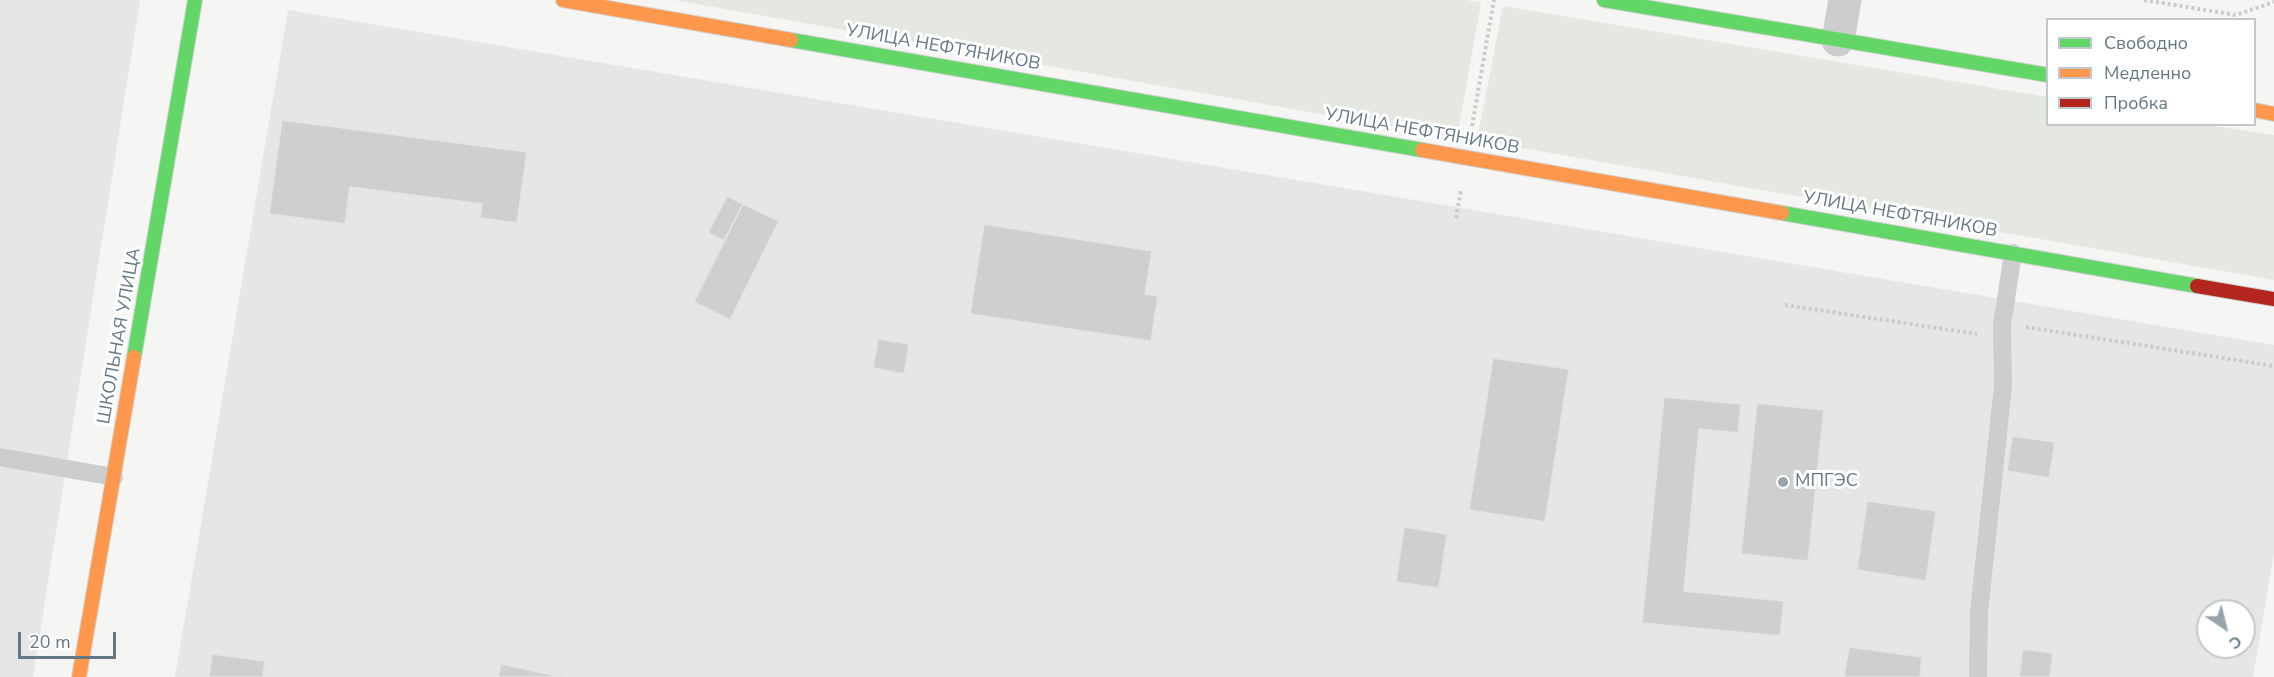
<!DOCTYPE html>
<html>
<head>
<meta charset="utf-8">
<style>
	body { margin:0 }
	#map { position:relative; width:2274px; height:677px; overflow:hidden; background:#f5f5f3; font-family:"Nunito Sans",sans-serif }
	canvas { display:block }
	.legend { position:absolute; left:2046px; top:18px; width:210px; height:108px; box-sizing:border-box; background:#fff; border:2px solid #c1c9ce; margin:0; padding:8px 10px; list-style:none; font-size:18px; color:#637985 }
	.legend li { display:flex; align-items:center; gap:12px; height:30px }
	.legend b { width:30px; border:2px solid #c1c9ce }
	.north { position:absolute; left:2196px; top:599px; width:60px; height:60px; box-sizing:border-box; background:#fff; border:2px solid #c1c9ce; border-radius:50%; rotate:145deg; font-size:16px; font-weight:700; line-height:24px; text-align:center; color:#637985 }
	.north::after { content:''; display:block; margin:auto; width:21px; height:27px; background:#96a4ac; clip-path:polygon(50% 0,100% 100%,50% 72%,0 100%) }
	.scale { position:absolute; left:18px; top:632px; width:98px; height:27px; box-sizing:border-box; border:3px solid #637985; border-top:0; padding-left:8px; font-size:18px; line-height:21px; white-space:nowrap; color:#637985; -webkit-text-stroke:4px #fff; paint-order:stroke }
</style>
</head>
<body>
<div id="map">
<canvas width="2274" height="677"></canvas>
<ul class="legend">
<li><b style="height:8px;background:#63d668"></b>Свободно</li>
<li><b style="height:8px;background:#ff974d"></b>Медленно</li>
<li><b style="height:8px;background:#b3261e"></b>Пробка</li>
</ul>
<div class="north">С</div>
<div class="scale">20 m</div>
</div>
<script>
const ctx = document.querySelector('canvas').getContext('2d');
ctx.lineJoin = 'round';
function fillPath(path, color) { ctx.fillStyle = color; ctx.fill(path, 'evenodd'); }
const poly = rows => new Path2D(rows.map(r => 'M' + r).join(''));
function stroke(path, color, width, dash) { ctx.strokeStyle = color; ctx.lineWidth = width; ctx.lineCap = dash ? 'butt' : 'round'; ctx.setLineDash(dash || []); ctx.stroke(path); }
function label(font, color, halo, rows, align = 'center') {
  ctx.font = font + ' "Nunito Sans",sans-serif'; ctx.lineWidth = 6; ctx.setLineDash([]); ctx.textBaseline = 'middle'; ctx.strokeStyle = halo; ctx.fillStyle = color; for (const [text, x, y, turn = 0] of rows) {
    ctx.save(); ctx.translate(x, y); ctx.rotate((+turn || 0) * Math.PI / 180); ctx.textAlign = isNaN(turn) ? turn : align; if (halo) ctx.strokeText(text, 0, 0); ctx.fillText(text, 0, 0); ctx.restore();
  }
}
fillPath(poly([
	[0,0,140,0,33,677,0,677],
	[288,10,2274,345,2274,553,2253,677,175,677],
	[2208,611,2244,611,2244,647,2208,647]
]), '#e5e6e5');
fillPath(poly([
	[674,0,1466,0,1481,3,1457,138],
	[1503,6,2047,97,2048,124,2209,125,2274,135,2274,280,1477,140]
]), '#e5e8e1');
const building = poly([
	[282,120,527,152,517,223,480,218,482,204,350,187,345,224,269,214,282,120],
	[727,196,743,204,724,241,708,233,727,196],
	[743,204,779,221,730,320,694,302,743,204],
	[984,224,1152,251,1145,294,1158,296,1151,341,970,314,984,224],
	[878,339,909,344,904,374,873,368,878,339],
	[1493,358,1569,369,1545,522,1469,510,1493,358],
	[1664,397,1741,404,1738,433,1699,429,1684,591,1784,601,1780,636,1642,623,1664,397],
	[1757,403,1824,410,1808,561,1741,554,1757,403],
	[2012,436,2055,442,2049,478,2007,471,2012,436],
	[1867,501,1936,511,1926,581,1857,570,1867,501],
	[1404,527,1447,534,1439,588,1396,582,1404,527],
	[1849,647,1922,657,1920,677,1844,677,1849,647],
	[2023,649,2053,653,2050,677,2019,677,2023,649],
	[212,654,265,661,263,677,209,677,212,654],
	[501,664,561,677,498,677,501,664]
]);
fillPath(building, '#ced0cf');
stroke(building, '#e4e4e3', 1.5);
const fast = poly([
	[1604,0,2048,75],
	[791,40,1422,150],
	[1782,213,2197,286],
	[134,357,195,0]
]);
const slow = poly([
	[563,0,791,40],
	[2254,110,2274,114],
	[1422,150,1782,213],
	[79,677,134,357]
]);
const jam = poly([
	[2197,286,2274,299]
]);
stroke(fast, '#d1d3d3', 16);
stroke(slow, '#d1d3d3', 16);
stroke(jam, '#d1d3d3', 16);
stroke(poly([
	[2144,0,2236,15,2274,2],
	[1472,126,1494,0],
	[1456,218,1461,190],
	[1785,305,1977,334],
	[2026,327,2274,366]
]), '#cacbcc', 4, [3, 3]);
stroke(poly([
	[0,457,114,477],
	[1978,677,1979,612,2003,386,2002,325,2013,253]
]), '#cccece', 18);
stroke(poly([
	[1838,40,1845,0]
]), '#cccece', 33);
stroke(fast, '#63d668', 14);
stroke(slow, '#ff974d', 14);
stroke(jam, '#b3261e', 14);
for (const [x, y, r, color] of [
	[1783,482,6,"#96a4ac"]
]) { const dot = new Path2D(); dot.arc(x, y, r, 0, 2 * Math.PI); ctx.fillStyle = color; ctx.fill(dot); stroke(dot, '#fff', 2); }
label('18px', '#637985', '#fff', [
	["УЛИЦА НЕФТЯНИКОВ",943,48,10],
	["УЛИЦА НЕФТЯНИКОВ",1422,132,10],
	["УЛИЦА НЕФТЯНИКОВ",1900,215,10],
	["ШКОЛЬНАЯ УЛИЦА",120,336,-80]
]);
label('18px', '#637985', '#fff', [
	["МПГЭС",1795,482]
], 'left');
</script>
</body>
</html>
